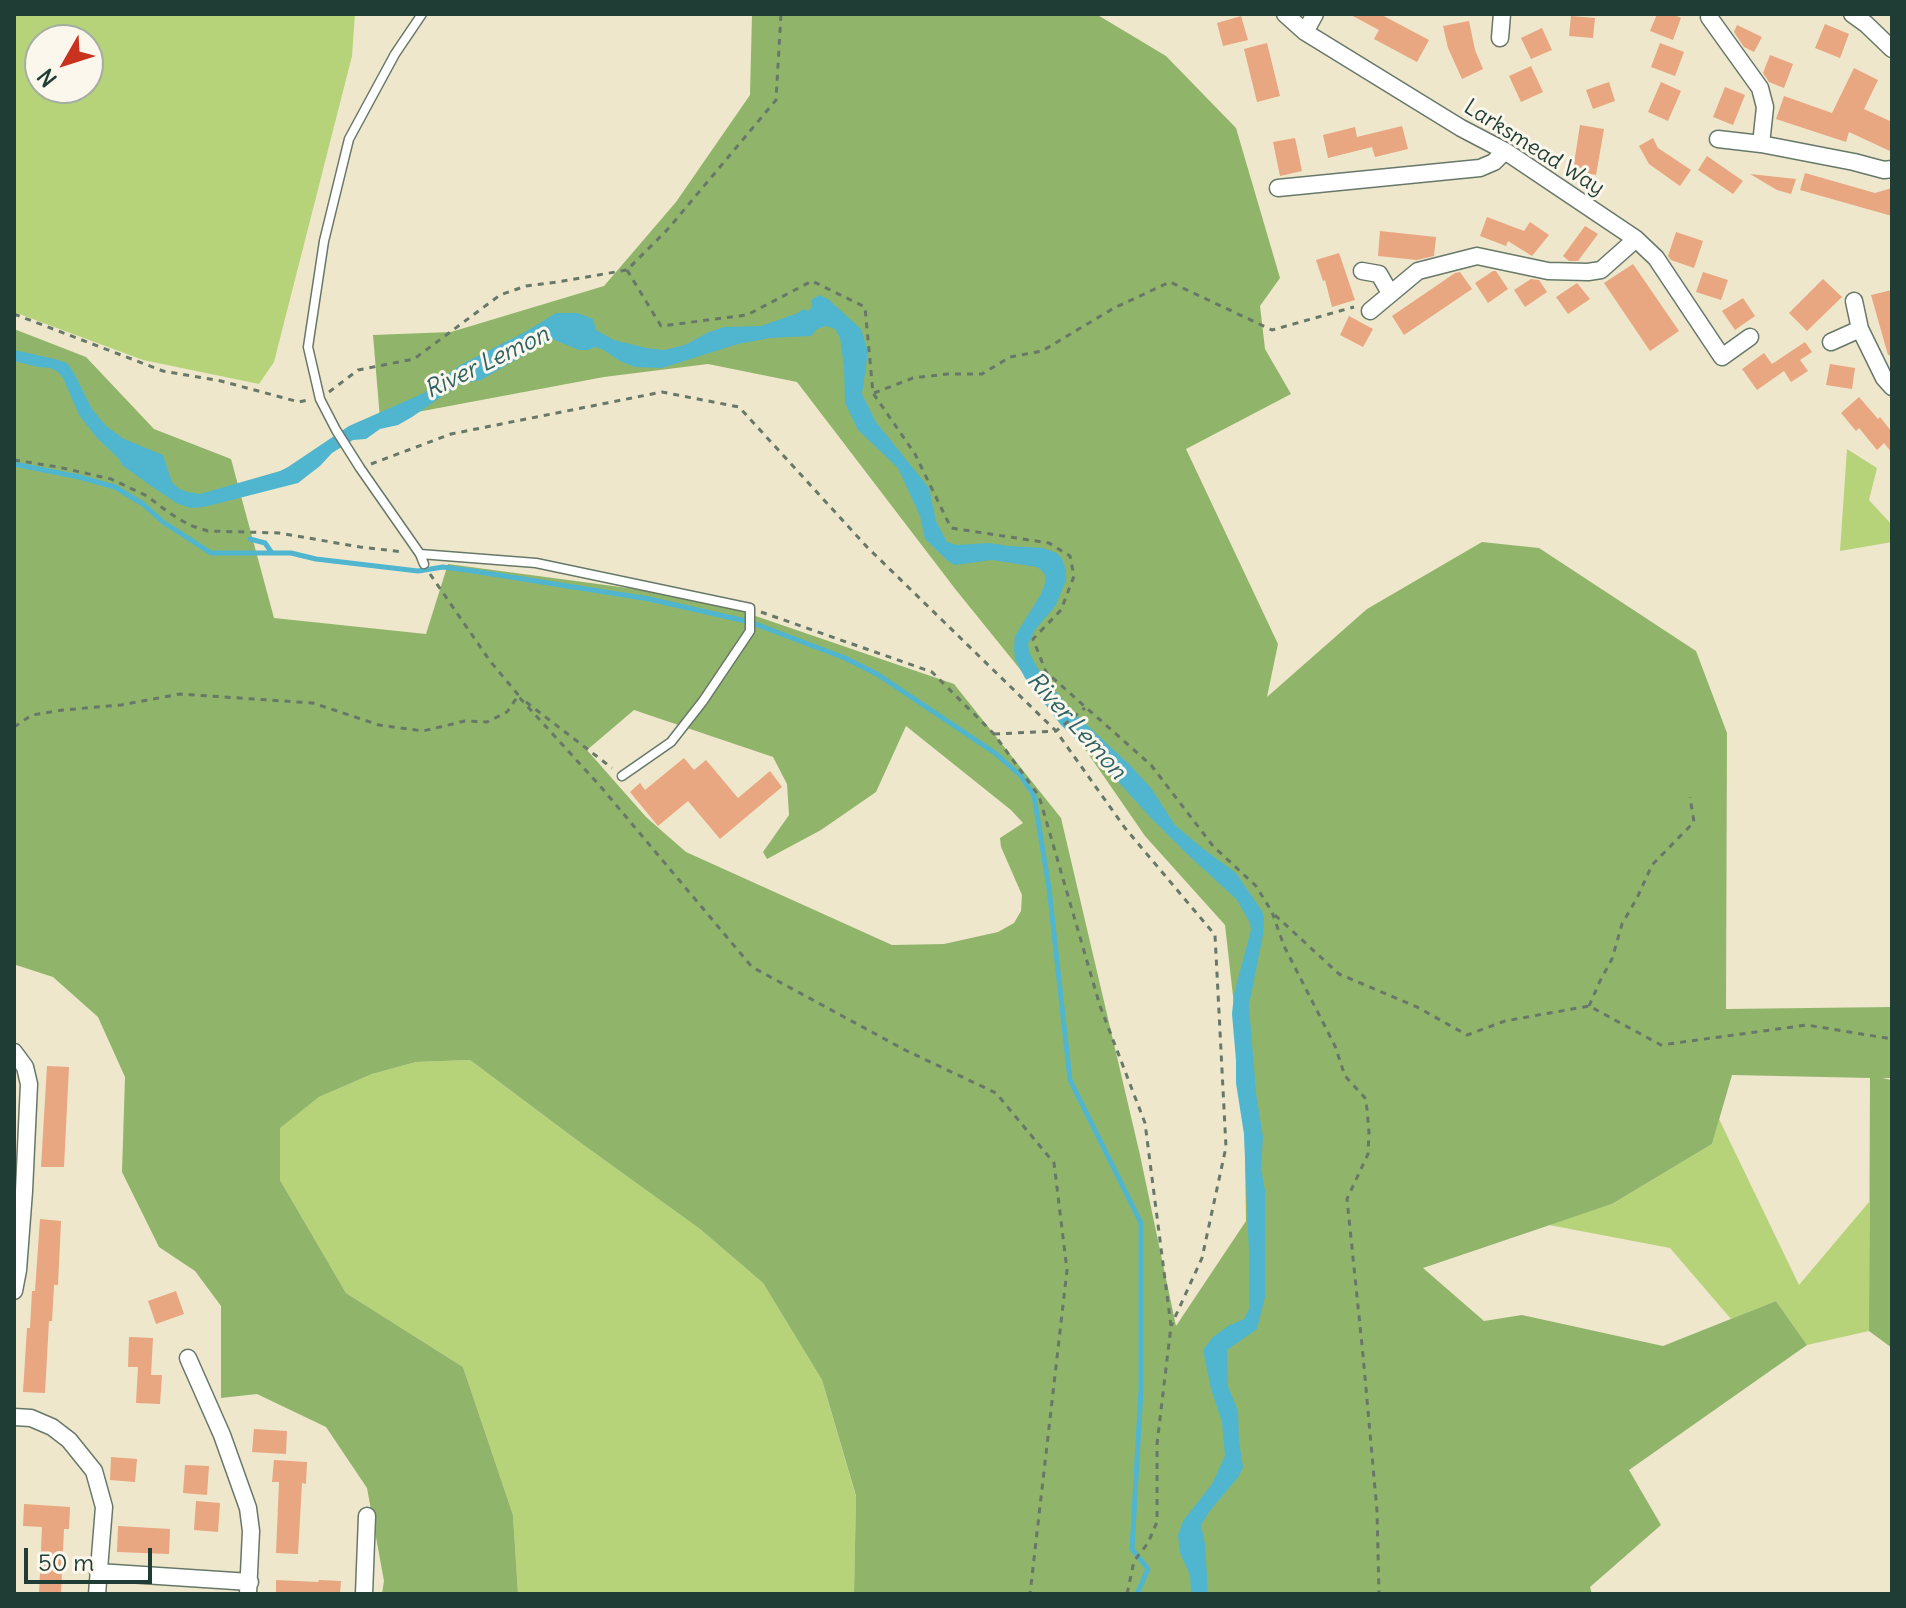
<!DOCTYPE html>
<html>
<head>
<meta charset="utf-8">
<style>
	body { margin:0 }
	#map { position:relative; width:1906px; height:1608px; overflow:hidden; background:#eee7cc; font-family:Delius,sans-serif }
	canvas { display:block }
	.frame { position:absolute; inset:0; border:16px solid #1f3d34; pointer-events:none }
	.north { position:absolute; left:24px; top:24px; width:80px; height:80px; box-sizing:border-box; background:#fbf7ec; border:2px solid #a3ada2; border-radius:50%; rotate:231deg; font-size:22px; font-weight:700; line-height:32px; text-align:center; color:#1f3d34 }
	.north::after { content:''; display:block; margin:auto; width:28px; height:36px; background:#c8321e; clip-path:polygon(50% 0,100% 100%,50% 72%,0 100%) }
	.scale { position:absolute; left:24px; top:1548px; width:128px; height:36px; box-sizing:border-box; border:4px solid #1f3d34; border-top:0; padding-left:10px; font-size:24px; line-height:28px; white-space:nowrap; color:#1f3d34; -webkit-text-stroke:6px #fbf7ec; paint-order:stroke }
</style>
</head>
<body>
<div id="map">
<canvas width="1906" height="1608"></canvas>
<div class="frame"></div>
<div class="north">N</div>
<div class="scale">50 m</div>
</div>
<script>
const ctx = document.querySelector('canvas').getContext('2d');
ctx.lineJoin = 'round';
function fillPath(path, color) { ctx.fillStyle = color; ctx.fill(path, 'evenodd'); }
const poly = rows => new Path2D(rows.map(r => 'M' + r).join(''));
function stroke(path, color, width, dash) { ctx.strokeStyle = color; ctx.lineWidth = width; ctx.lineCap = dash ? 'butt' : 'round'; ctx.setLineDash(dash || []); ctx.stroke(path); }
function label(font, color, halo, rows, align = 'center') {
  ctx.font = font + ' Delius,sans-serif'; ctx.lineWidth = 6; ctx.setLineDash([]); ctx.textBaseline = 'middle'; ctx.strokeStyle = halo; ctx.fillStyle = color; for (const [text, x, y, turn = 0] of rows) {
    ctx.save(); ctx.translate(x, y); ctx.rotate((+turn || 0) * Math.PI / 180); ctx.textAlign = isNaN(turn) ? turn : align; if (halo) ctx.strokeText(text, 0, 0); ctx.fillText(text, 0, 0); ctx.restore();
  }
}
fillPath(poly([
	[14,14,355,14,352,56,274,362,259,384,143,360,14,312],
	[40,40,88,40,88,88,40,88],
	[1847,449,1877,468,1869,500,1892,525,1892,542,1840,551],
	[470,1060,578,1141,700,1229,763,1283,822,1380,856,1497,854,1594,518,1594,513,1515,463,1367,346,1293,280,1180,279,1128,319,1097,372,1074,416,1062],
	[1719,1119,1799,1285,1869,1202,1869,1331,1807,1345,1776,1301,1731,1319,1670,1248,1549,1225,1612,1204,1712,1144]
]), '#b6d37a');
fillPath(poly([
	[752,14,1096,14,1166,56,1236,128,1280,278,1260,306,1265,349,1291,394,1186,449,1278,644,1267,697,1367,609,1482,542,1539,548,1696,651,1727,733,1726,1009,1892,1007,1892,1078,1882,1078,1892,1080,1892,1348,1869,1331,1870,1078,1732,1075,1712,1144,1612,1204,1423,1268,1484,1321,1522,1315,1663,1346,1776,1301,1807,1345,1629,1470,1661,1525,1590,1587,1592,1594,854,1594,856,1496,822,1380,763,1283,700,1229,578,1141,470,1060,416,1062,372,1074,319,1097,280,1128,280,1180,346,1293,463,1367,513,1515,518,1594,382,1594,384,1581,367,1488,326,1427,257,1394,221,1398,221,1306,195,1271,159,1247,122,1172,125,1077,98,1017,53,977,16,965,14,963,14,329,86,357,154,429,231,459,274,618,426,634,448,564,703,598,954,684,1061,818,1140,1155,1176,1326,1246,1221,1244,1094,1225,925,1145,836,1087,752,956,590,797,382,708,364,604,377,380,419,373,335,451,332,604,286,676,202,750,95],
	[634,710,773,757,787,784,789,815,763,852,767,859,821,830,876,792,906,726,1011,810,1023,823,1000,838,1001,847,1022,895,1021,911,1014,923,998,932,944,944,892,945,686,852,646,817,587,750]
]), '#90b56a');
fillPath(poly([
	[819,295,828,299,861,329,868,352,862,394,876,422,929,488,936,521,947,542,957,545,989,543,1009,546,1043,548,1057,553,1062,559,1066,570,1066,580,1056,605,1035,630,1028,644,1030,654,1038,669,1072,711,1130,765,1151,788,1175,825,1201,847,1236,873,1262,911,1264,918,1263,935,1249,1005,1256,1093,1263,1137,1261,1168,1265,1191,1265,1297,1257,1329,1227,1350,1228,1386,1238,1411,1239,1441,1243,1467,1239,1476,1209,1512,1201,1525,1205,1544,1208,1594,1191,1594,1190,1575,1180,1553,1178,1535,1183,1521,1212,1484,1225,1456,1222,1422,1211,1389,1203,1350,1213,1337,1228,1326,1244,1319,1249,1309,1249,1252,1244,1134,1236,1083,1236,1060,1232,1014,1234,994,1251,930,1250,923,1237,900,1184,851,1150,817,1102,764,1061,725,1025,678,1015,659,1014,648,1015,636,1041,594,1045,583,1045,575,1042,571,1037,567,992,560,955,565,949,562,925,539,920,516,898,468,858,430,845,403,844,367,841,345,840,338,835,329,826,326,817,329,811,336,770,338,738,344,662,368,635,367,620,361,602,349,594,347,589,350,579,350,552,339,481,380,460,384,412,417,398,425,380,429,366,439,353,440,332,453,320,466,298,483,204,507,191,508,178,504,151,486,122,465,119,459,97,438,79,415,63,378,58,372,50,368,38,367,14,361,14,350,55,359,67,363,74,373,92,409,106,426,124,439,163,455,172,482,178,488,187,492,200,494,280,471,288,467,349,426,424,393,460,365,525,332,556,313,577,313,593,319,596,330,614,340,646,348,664,350,685,345,709,332,724,327,761,326,798,313,803,309,808,311,812,307,811,300]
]), '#50b5cf');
stroke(poly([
	[14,464,79,477,115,487,143,504,163,522,211,553,271,553],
	[250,539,265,543,272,553,291,553,316,559,418,571,443,567,473,571,649,599,750,622,845,658,877,674,995,753,1021,776,1034,796,1049,888,1070,1080,1141,1223,1141,1390,1132,1549,1148,1569,1137,1594]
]), '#50b5cf', 5);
fillPath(poly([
	[1349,14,1380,14,1429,40,1417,62,1374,39,1379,30],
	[1657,14,1672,14,1681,18,1673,40,1650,31],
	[1241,16,1248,40,1223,46,1217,23],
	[1571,16,1595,18,1593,38,1569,36],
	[1469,21,1475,50,1483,69,1462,79,1448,48,1443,26],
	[1825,24,1849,34,1840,58,1815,48],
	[1737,25,1762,37,1754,52,1744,47,1734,32],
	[1542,28,1552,50,1531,59,1521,38],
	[1267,43,1280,96,1257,102,1244,49],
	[1660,43,1684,52,1675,76,1651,67],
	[1770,55,1793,64,1784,88,1769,82,1763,73],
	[1531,66,1543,92,1521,102,1509,76],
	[1854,68,1878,80,1864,109,1892,122,1892,152,1849,132,1846,142,1776,119,1784,96,1832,113],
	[1609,82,1615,101,1593,109,1586,90],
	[1661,82,1681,91,1668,121,1648,112],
	[1725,87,1745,95,1733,125,1713,117],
	[1580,125,1604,129,1596,175,1573,170],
	[1402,126,1408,149,1375,157,1372,147,1328,158,1323,135,1355,127,1357,137],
	[1295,138,1302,171,1280,176,1273,142],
	[1653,138,1658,148,1691,170,1680,186,1649,164,1639,146],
	[1707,156,1743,181,1733,194,1698,170],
	[1805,173,1875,193,1892,188,1892,216,1800,190],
	[1750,174,1796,179,1791,194,1777,190],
	[1487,217,1524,231,1530,222,1549,235,1532,256,1508,241,1506,246,1480,236],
	[1585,226,1598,234,1578,261,1569,261,1563,256],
	[1380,231,1436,237,1434,256,1417,260,1378,256],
	[1676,232,1703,241,1694,268,1671,260,1668,256],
	[1339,253,1355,300,1332,307,1325,280,1323,281,1316,260],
	[1633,264,1679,331,1650,351,1604,283],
	[1493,271,1496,271,1508,289,1488,303,1475,283],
	[1460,272,1472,289,1404,335,1392,316,1455,273],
	[1703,272,1728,280,1721,300,1696,292],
	[1531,279,1539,280,1547,292,1525,307,1514,290],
	[1823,279,1842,297,1807,331,1789,313],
	[1577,283,1590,299,1568,314,1556,297],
	[1892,290,1892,355,1888,355,1871,295],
	[1743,298,1755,316,1735,330,1722,311],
	[1349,316,1373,329,1363,347,1340,335],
	[1805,342,1812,352,1800,360,1808,371,1791,382,1784,371,1757,390,1742,369,1764,353,1772,364],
	[1830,364,1855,368,1852,389,1826,385],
	[1859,397,1878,419,1880,417,1892,432,1892,453,1884,443,1877,450,1859,428,1856,431,1841,413],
	[684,758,694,770,706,760,738,798,770,771,782,787,720,839,688,801,658,826,630,792,640,783,645,790],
	[47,1066,69,1067,64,1167,41,1167],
	[40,1219,61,1221,58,1285,54,1285,52,1321,49,1321,45,1393,23,1392,27,1328,30,1328,32,1291,35,1291],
	[176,1291,184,1314,156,1324,148,1301],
	[129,1337,153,1338,151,1375,162,1375,160,1404,136,1403,138,1367,128,1367],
	[254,1429,287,1431,286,1454,252,1452],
	[111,1457,137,1459,135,1482,110,1480],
	[274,1460,307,1462,306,1484,302,1483,298,1554,276,1553,279,1482,272,1482],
	[185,1465,209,1466,207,1495,183,1493],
	[196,1501,220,1503,218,1532,194,1530],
	[24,1504,70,1507,69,1529,64,1529,61,1594,39,1594,42,1527,23,1526],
	[118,1526,170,1529,169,1554,117,1552],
	[276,1580,318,1582,319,1580,341,1581,340,1594,276,1594]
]), '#e8a681');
const lane = poly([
	[422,14,395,54,349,139,324,241,308,347,320,399,336,430,360,468,420,554,424,564],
	[420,554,536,563,750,608,750,631,703,701,671,742,622,776]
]);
const street = poly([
	[1285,14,1305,32,1461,128,1505,151,1636,239,1656,258,1722,357,1750,337],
	[1852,14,1866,24,1892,49],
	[1709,17,1760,88,1765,107,1761,144],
	[1305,32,1315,14],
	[1500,38,1502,14],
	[1718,139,1761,144,1854,162,1884,170,1892,169],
	[1278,188,1480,168,1494,162,1505,151],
	[1362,271,1379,274,1390,293],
	[1854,301,1860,329],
	[1370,311,1418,271,1477,256,1548,271,1588,272,1601,270,1636,239],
	[1831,342,1860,329,1884,378,1892,387],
	[14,1052,25,1067,29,1084,24,1191,18,1270,14,1291],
	[188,1358,222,1435,248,1508,251,1531,248,1594],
	[14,1417,31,1418,52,1427,69,1440,94,1471,104,1507,97,1594],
	[98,1572,250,1582],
	[364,1594,367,1516]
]);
stroke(lane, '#677869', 11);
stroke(street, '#677869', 19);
stroke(poly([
	[627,270,661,326,747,315,812,281,865,307,873,393,915,454,951,528,1049,543,1070,556,1074,576,1061,610,1033,639,1046,672,1151,765,1213,846,1256,886,1272,912,1284,946,1335,1046,1345,1076,1366,1099,1369,1132,1368,1154,1347,1199,1363,1355,1377,1511,1379,1594],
	[14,314,163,371,221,381,299,402,308,400],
	[329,392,358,370,414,359,500,295,526,286,557,282,627,270,668,229,776,100,781,14],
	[874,393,913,378,947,374,982,374,1010,357,1042,351,1114,308,1170,282,1272,330,1354,307],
	[14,460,58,467,111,479,147,496,168,512,189,525,208,531,279,533,360,547,404,552],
	[371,464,451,434,662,392,739,407,867,547,1056,731,1125,828,1215,935,1226,1147,1202,1258,1171,1326],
	[430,574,490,661,520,697],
	[761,612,932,672,994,734,1039,796,1100,1006,1145,1123,1171,1326,1157,1444,1157,1522,1148,1543,1134,1561,1127,1594],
	[526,702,612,768],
	[14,727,32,715,63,710,121,705,180,694,313,703,379,725,423,731,465,721,487,722,507,712,518,696,601,787,752,967,905,1050,996,1093,1054,1163,1067,1270,1030,1594],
	[994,734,1056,731,1085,708],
	[1275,915,1339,974,1417,1007,1467,1035,1505,1021,1589,1006,1661,1045,1807,1025,1892,1039],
	[1589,1006,1600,981,1612,959,1622,924,1637,898,1652,865,1694,822,1690,797]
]), '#677869', 3, [6, 6]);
stroke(lane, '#fff', 8);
stroke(street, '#fff', 16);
label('22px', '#1f3d34', '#fbf7ec', [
	["Larksmead Way",1534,148,32]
]);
label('italic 24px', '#2e6162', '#fbf7ec', [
	["River Lemon",487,363,-26],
	["River Lemon",1076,726,48]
]);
</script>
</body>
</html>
